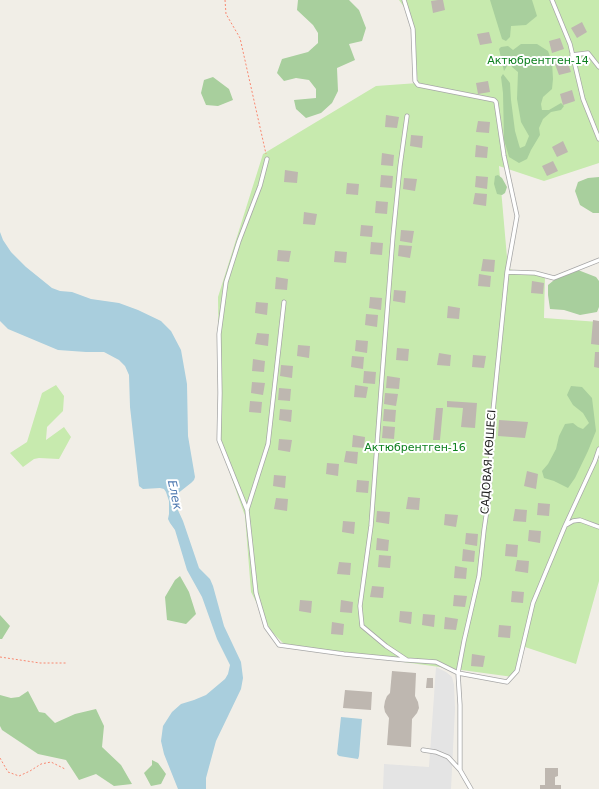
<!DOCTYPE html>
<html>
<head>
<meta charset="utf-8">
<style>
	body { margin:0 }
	canvas { display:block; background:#f1eee7 }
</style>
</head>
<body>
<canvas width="599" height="789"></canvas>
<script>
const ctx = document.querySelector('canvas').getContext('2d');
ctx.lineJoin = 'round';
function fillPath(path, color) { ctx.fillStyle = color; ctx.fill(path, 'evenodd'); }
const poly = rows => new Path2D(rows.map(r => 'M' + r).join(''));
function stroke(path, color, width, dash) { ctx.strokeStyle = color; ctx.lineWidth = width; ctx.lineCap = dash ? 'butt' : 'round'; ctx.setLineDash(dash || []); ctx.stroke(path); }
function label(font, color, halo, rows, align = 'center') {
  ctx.font = font + ' "DejaVu Sans",sans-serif'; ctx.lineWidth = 4; ctx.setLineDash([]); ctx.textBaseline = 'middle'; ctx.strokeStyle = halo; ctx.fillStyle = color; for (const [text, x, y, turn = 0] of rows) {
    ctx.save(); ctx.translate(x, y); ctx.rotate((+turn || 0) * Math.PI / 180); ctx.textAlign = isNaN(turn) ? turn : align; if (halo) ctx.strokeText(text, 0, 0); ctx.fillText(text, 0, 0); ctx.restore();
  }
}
fillPath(poly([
	[399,0,599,0,599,163,544,181,499,166,508,269,545,276,544,318,599,322,599,455,598,459,599,460,599,581,576,664,525,647,513,677,286,646,271,631,251,592,245,516,220,445,218,297,263,154,376,86,418,83,411,17],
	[56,385,64,396,63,411,47,427,46,440,64,427,71,437,59,459,39,458,34,459,23,467,10,453,27,442,42,393]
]), '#c7eaae');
fillPath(poly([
	[298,0,349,0,359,10,366,28,362,41,349,44,355,60,337,68,338,91,332,103,321,113,306,118,296,109,294,100,316,98,316,89,309,80,296,78,284,81,277,73,282,59,308,52,318,43,318,33,313,25,297,10],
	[490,0,532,0,537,16,526,25,511,26,510,37,506,41,502,39],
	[521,44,537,44,548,51,552,62,553,79,552,89,543,97,541,104,542,110,549,110,561,103,564,106,561,110,551,112,543,119,539,128,540,135,531,150,527,159,519,163,509,157,504,140,503,93,501,77,503,74,510,83,511,100,515,131,519,145,520,148,525,146,529,136,521,122,517,99,518,72,512,67,508,57,507,66,504,71,499,49,501,47,508,46,513,50],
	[213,77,229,89,233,100,218,106,206,105,201,93,204,80],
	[498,175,502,178,507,187,505,193,502,195,497,194,494,184,495,176],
	[599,177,599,213,593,213,580,205,575,191,578,182,588,178],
	[578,270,596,277,599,281,599,307,597,312,580,315,564,310,550,309,548,295,548,285,559,276],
	[571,386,582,387,592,398,596,431,588,451,575,478,568,488,554,481,544,478,542,471,548,464,556,449,559,436,565,424,573,423,578,427,583,429,589,423,583,413,573,405,567,395],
	[180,576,189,592,196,614,186,624,167,620,165,597,175,580],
	[0,615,10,626,2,639,0,639],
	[28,691,39,712,45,713,55,723,75,714,96,709,104,726,102,747,121,765,132,784,114,786,96,774,79,780,66,760,38,754,2,730,0,726,0,695,11,698,19,697],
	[152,760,158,763,166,774,161,784,151,786,144,773,152,765]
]), '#a8cf9d');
fillPath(poly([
	[436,667,446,672,452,677,454,685,455,709,451,789,383,789,384,764,429,767]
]), '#e4e4e4');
fillPath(poly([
	[0,232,3,240,11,252,26,267,52,288,60,291,72,292,91,299,119,303,138,310,161,321,171,331,181,350,187,384,188,436,195,477,194,480,191,483,177,494,175,498,177,508,183,521,199,568,210,579,213,586,224,626,241,662,243,678,241,689,216,741,206,778,206,789,178,789,164,754,161,741,163,726,172,712,181,704,194,700,206,695,225,679,228,674,230,665,217,639,202,597,187,570,175,530,170,523,168,519,169,514,169,501,166,492,164,489,160,488,143,489,139,486,130,407,129,375,125,366,119,360,104,352,86,352,58,350,8,329,0,321],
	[341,717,362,719,359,756,358,759,339,756,337,754]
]), '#a9cedd');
fillPath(poly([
	[438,0,443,0,445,10,433,13,431,1],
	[582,22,587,32,577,38,571,28],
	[489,32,492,43,480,45,477,34],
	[560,38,564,49,552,53,549,41],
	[567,60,571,72,559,75,555,64],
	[488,81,490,92,478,94,476,83],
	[572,90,575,101,563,105,560,94],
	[386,115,399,117,397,128,385,127],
	[478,121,490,122,489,133,476,132],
	[411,135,423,136,422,148,410,146],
	[563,141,568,152,557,157,552,147],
	[476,145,488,147,487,158,475,157],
	[382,153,394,155,393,166,381,165],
	[553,161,558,171,547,176,542,166],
	[285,170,298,172,297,183,284,182],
	[381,175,393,176,392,188,380,187],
	[476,176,488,177,487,189,475,187],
	[404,178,417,179,415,191,403,189],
	[347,183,359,184,358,195,346,194],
	[475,193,487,194,486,206,473,204],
	[376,201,388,202,387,214,375,213],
	[304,212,317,214,315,225,303,224],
	[361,225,373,226,372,237,360,236],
	[401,230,414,231,412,243,400,241],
	[371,242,383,243,382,255,370,254],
	[399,245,412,246,410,258,398,256],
	[278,250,291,251,289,262,277,261],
	[335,251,347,252,346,263,334,262],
	[483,259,495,260,494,272,481,271],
	[479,274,491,276,490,287,478,286],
	[276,277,288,279,287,290,275,289],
	[532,281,544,283,543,294,531,293],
	[394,290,406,291,405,303,393,301],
	[370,297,382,298,381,310,369,308],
	[256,302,268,303,267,315,255,313],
	[448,306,460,308,459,319,447,318],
	[366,314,378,315,377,327,365,325],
	[593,320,599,321,599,345,591,344],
	[257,333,269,334,268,346,255,344],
	[356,340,368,341,367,353,355,351],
	[298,345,310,346,309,358,297,356],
	[397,348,409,349,408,361,396,360],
	[595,352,599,352,599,368,594,367],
	[439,353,451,355,450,366,437,365],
	[473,355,486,356,484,368,472,367],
	[352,356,364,357,363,369,351,367],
	[253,359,265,361,264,372,252,371],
	[281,365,293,366,292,378,280,376],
	[364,371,376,372,375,384,363,383],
	[387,376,400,378,399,389,386,388],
	[252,382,265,383,263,395,251,393],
	[355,385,368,387,366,398,354,397],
	[279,388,291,389,290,401,278,400],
	[385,393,398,394,396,406,384,404],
	[250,401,262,402,261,413,249,412],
	[447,401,477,403,475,428,461,427,463,408,447,407],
	[436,408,443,408,440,440,433,440],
	[280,409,292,410,291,422,279,420],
	[384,409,396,410,395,422,383,421],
	[499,420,528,422,525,438,498,436],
	[383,426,395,427,394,439,382,438],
	[353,435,365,437,364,448,352,447],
	[279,439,292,440,290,452,278,450],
	[346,451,358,452,357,464,344,462],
	[327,463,339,464,338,476,326,474],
	[527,471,538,474,536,489,524,486],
	[274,475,286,476,285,488,273,486],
	[357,480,369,481,368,493,356,492],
	[408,497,420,498,419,510,406,509],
	[276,498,288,499,287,511,274,509],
	[538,503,550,504,549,516,537,515],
	[515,509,527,510,526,522,513,521],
	[377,511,390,512,389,524,376,522],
	[445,514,458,515,456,527,444,525],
	[343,521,355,522,354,534,342,532],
	[529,530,541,531,540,543,528,541],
	[466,533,478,534,477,546,465,544],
	[377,538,389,540,388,551,376,550],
	[506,544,518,545,517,557,505,556],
	[463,549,475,551,474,562,462,561],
	[379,555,391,556,390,568,378,567],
	[517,560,529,561,528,573,515,571],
	[339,562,351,563,350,575,337,574],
	[455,566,467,568,466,579,454,578],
	[372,586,384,587,383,598,370,597],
	[512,591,524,592,523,603,511,602],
	[454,595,467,596,465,607,453,606],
	[300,600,312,601,311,613,299,611],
	[341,600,353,602,352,613,340,612],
	[400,611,412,612,411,624,399,622],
	[423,614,435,615,434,627,422,625],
	[445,617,458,619,456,630,444,629],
	[332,622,344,624,343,635,331,634],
	[499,625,511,626,510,638,498,637],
	[472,654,485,656,483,667,471,666],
	[392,671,416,673,415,696,418,702,419,708,417,713,412,719,411,747,387,745,389,718,385,712,384,707,385,701,387,696,390,693],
	[427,678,433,678,433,688,426,688],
	[345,690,372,692,371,710,343,708],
	[545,768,558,768,558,776,555,777,555,785,561,785,561,789,540,789,540,785,545,785]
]), '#beb7b0');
const service = poly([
	[404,0,413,29,415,81,418,85,494,100,496,102,504,156,517,216,507,272,535,273,554,278,599,260],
	[552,0,570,44,583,99,599,139],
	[572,55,588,53,599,67],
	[407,116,400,166,393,236,382,377,371,526,360,606,362,626,386,646,407,660,436,662,458,673,507,682,517,671,533,603,565,526,595,461,599,449],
	[284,302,268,444,247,510,256,593,266,627,279,645,344,654,406,660],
	[247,510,219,440,220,393,219,334,226,282,239,241,260,186,267,159],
	[566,525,573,521,580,520,599,527],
	[423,750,436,752,448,757,460,770,471,789],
	[460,770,460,705,458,673,464,641,479,576,484,530,489,496,493,411,507,272]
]);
stroke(service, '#a7a7a7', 5);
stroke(poly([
	[225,0,226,14,240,38,266,154],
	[0,657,40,663,67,663],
	[0,758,8,772,19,776,30,771,41,764,51,762,65,769]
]), '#f88871', 1, [2, 2]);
stroke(service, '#fff', 3.5);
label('11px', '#0d801f', '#fff', [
	["Актюбрентген-14",538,61],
	["Актюбрентген-16",415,448]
]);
label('11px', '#202020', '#fff', [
	["САДОВАЯ КӨШЕСІ",489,462,-86]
]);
label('italic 12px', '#4d78b0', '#fff', [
	["Елек",174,495,78]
]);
</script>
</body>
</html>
